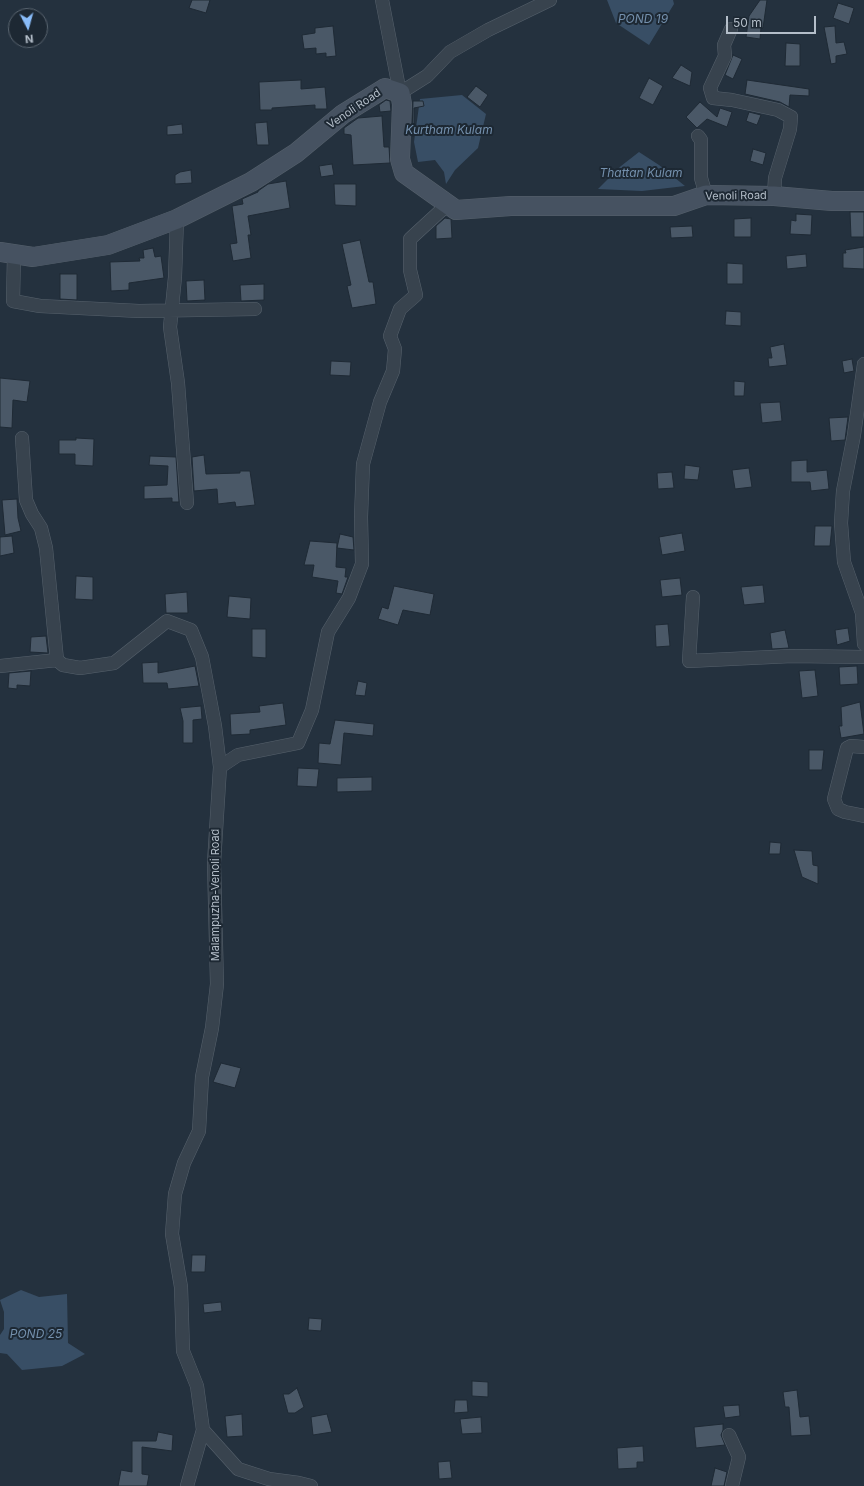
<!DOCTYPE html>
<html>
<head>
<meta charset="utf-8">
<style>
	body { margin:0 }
	#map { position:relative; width:864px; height:1486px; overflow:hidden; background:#24313e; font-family:Inter,sans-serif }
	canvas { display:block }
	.north { position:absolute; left:8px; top:8px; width:40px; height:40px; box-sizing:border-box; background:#1d2833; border:1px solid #59646f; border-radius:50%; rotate:174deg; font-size:11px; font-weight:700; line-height:16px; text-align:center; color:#b4bec9 }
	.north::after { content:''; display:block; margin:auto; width:14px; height:18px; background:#89bcf9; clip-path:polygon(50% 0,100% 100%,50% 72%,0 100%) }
	.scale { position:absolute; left:726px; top:16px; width:90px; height:18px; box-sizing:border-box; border:2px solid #b4bec9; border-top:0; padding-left:5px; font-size:12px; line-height:14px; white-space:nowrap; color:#b4bec9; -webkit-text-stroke:3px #1d2833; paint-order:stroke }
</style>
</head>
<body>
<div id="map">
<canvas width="864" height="1486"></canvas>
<div class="north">N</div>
<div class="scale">50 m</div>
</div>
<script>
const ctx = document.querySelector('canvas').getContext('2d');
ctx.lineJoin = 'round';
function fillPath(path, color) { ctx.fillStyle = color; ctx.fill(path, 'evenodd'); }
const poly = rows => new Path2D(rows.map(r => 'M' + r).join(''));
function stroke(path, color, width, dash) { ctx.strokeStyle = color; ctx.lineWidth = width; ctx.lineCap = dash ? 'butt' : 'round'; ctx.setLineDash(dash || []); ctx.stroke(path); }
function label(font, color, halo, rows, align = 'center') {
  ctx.font = font + ' Inter,sans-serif'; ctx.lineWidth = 4; ctx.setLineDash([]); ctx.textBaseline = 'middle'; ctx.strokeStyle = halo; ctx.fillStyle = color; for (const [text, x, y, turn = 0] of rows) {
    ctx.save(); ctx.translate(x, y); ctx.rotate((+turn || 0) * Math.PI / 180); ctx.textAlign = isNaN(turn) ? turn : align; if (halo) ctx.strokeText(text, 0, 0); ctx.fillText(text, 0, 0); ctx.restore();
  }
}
fillPath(poly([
	[607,0,673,0,674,4,649,45,616,23],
	[462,95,486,114,478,148,455,170,446,184,444,172,435,160,418,162,414,142,420,99],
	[639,152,659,165,685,186,642,191,598,189,621,166],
	[21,1290,39,1297,67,1294,68,1343,85,1354,62,1366,22,1370,7,1354,0,1353,0,1335,4,1329,4,1312,0,1300]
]), '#384e65');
const building = poly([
	[192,0,210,0,206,13,189,8,192,0],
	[760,0,767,0,763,28,761,28,760,39,746,37,749,16,760,0],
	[838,3,854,8,849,24,833,18,838,3],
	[333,26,336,56,326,57,326,53,316,54,316,48,304,49,302,35,315,33,315,28,333,26],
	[835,26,836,43,844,42,847,54,836,56,836,63,831,64,824,27,835,26],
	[786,43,800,44,800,66,785,66,786,43],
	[733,55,742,59,733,79,725,75,733,55],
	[681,65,692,72,690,86,672,78,681,65],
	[649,78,663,86,653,105,639,98,649,78],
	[301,80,301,89,325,87,327,109,315,109,315,105,272,108,272,110,260,110,259,82,301,80],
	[747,80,809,89,809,96,790,95,789,107,780,102,745,94,747,80],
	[476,86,488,95,480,107,467,97,476,86],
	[386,100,390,101,391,111,380,112,379,105,386,100],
	[413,101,423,101,424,106,414,108,414,136,412,136,413,101],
	[700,102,717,117,720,108,732,112,727,127,707,119,697,128,686,117,700,102],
	[749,112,761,115,757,125,746,121,749,112],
	[382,116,384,147,389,147,390,163,353,165,351,135,344,134,344,128,358,118,382,116],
	[267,122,269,145,257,145,255,123,267,122],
	[182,124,183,134,167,135,167,126,182,124],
	[753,149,766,153,763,165,750,161,753,149],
	[332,164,334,175,321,177,319,166,332,164],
	[191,170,192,183,175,184,175,175,180,172,191,170],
	[286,181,290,208,248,216,251,235,248,235,251,258,233,261,230,244,237,243,232,206,243,204,242,199,258,192,258,191,268,184,286,181],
	[334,184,356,184,356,206,335,205,334,184],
	[850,212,864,212,864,237,851,237,850,212],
	[796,214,812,215,811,235,790,234,791,220,796,221,796,214],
	[445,218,451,219,452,238,436,239,436,226,445,218],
	[751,218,751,237,734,237,734,219,751,218],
	[692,226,693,237,671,238,670,227,692,226],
	[360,240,369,282,373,282,376,304,352,308,347,286,351,285,342,244,360,240],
	[864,247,864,269,843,268,843,253,846,253,845,250,864,247],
	[153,248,155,257,161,256,164,278,129,283,129,290,111,291,110,262,140,261,139,258,144,258,143,250,153,248],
	[806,254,807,267,787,269,786,256,806,254],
	[727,263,743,264,743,284,727,284,727,263],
	[60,274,77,274,77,300,60,299,60,274],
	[204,280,205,300,187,301,186,281,204,280],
	[264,284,264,300,241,301,240,285,264,284],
	[726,311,741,312,741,326,725,325,726,311],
	[784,344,787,365,769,367,768,358,772,358,770,347,784,344],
	[852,359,854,371,844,373,842,361,852,359],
	[331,361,351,362,350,376,330,375,331,361],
	[0,378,30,381,27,402,13,400,12,428,0,427,0,378],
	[734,381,745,382,744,396,734,396,734,381],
	[780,402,782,421,762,423,760,403,780,402],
	[848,417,845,440,831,441,829,418,848,417],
	[76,438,94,439,93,466,75,465,75,454,59,454,59,440,76,440,76,438],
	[204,455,206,474,240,473,240,471,250,471,255,505,236,507,235,502,218,504,217,489,194,491,192,457,204,455],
	[150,456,176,457,179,502,172,502,172,498,144,499,144,486,167,485,168,466,149,465,150,456],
	[807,460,807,472,827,470,829,489,811,491,810,482,791,482,791,461,807,460],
	[685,465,700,467,698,480,684,479,685,465],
	[749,468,752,487,735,489,732,470,749,468],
	[672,472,674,488,658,489,657,473,672,472],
	[17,499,18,518,21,531,5,535,2,500,17,499],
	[815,526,832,526,830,546,814,546,815,526],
	[682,533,685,551,662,555,659,537,682,533],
	[340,534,353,537,354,550,337,548,340,534],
	[12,536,14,553,0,556,0,537,12,536],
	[310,541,337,543,336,567,346,568,345,577,348,577,342,594,336,593,338,581,312,577,314,565,304,565,310,541],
	[76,576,93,577,93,600,75,599,76,576],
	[680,578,682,595,662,597,660,580,680,578],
	[763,585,765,603,744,605,741,587,763,585],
	[394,586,434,594,430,615,403,610,398,625,378,619,382,607,388,609,394,586],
	[187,592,188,613,166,613,165,594,187,592],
	[229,596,251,598,250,619,227,617,229,596],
	[668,624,670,646,656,647,655,625,668,624],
	[848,628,850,641,837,645,835,630,848,628],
	[252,629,266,629,266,658,252,657,252,629],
	[785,630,789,648,772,649,770,633,785,630],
	[46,636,48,653,30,652,31,637,46,636],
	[158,662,158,673,195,666,199,686,168,689,167,683,143,683,142,663,158,662],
	[857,666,858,684,840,685,839,667,857,666],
	[815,670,818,696,802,698,799,671,815,670],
	[31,671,30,686,17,685,17,689,8,688,9,673,31,671],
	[358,681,367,683,365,696,355,695,358,681],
	[860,702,864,734,841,738,839,726,842,726,841,707,860,702],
	[283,703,286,725,250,730,250,734,231,735,230,714,260,712,259,706,283,703],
	[201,706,202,719,193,720,193,743,183,743,183,721,180,708,201,706],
	[335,720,374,724,373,736,344,733,341,765,318,763,319,743,330,744,335,720],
	[809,750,824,750,822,770,809,770,809,750],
	[298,768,319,769,317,787,297,786,298,768],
	[372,777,372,791,337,792,337,778,372,777],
	[770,842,781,843,780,854,769,854,770,842],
	[794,850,812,851,813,865,818,866,818,884,802,877,794,850],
	[221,1063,241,1068,235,1088,213,1082,221,1063],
	[192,1255,206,1255,205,1272,191,1272,192,1255],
	[221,1302,222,1311,204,1313,203,1304,221,1302],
	[309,1318,322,1319,321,1331,308,1330,309,1318],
	[472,1381,488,1382,488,1397,472,1396,472,1381],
	[297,1388,304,1407,295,1413,288,1413,283,1394,289,1394,297,1388],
	[797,1390,800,1417,809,1416,811,1435,791,1436,789,1407,785,1407,783,1392,797,1390],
	[455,1400,467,1400,468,1412,454,1413,455,1400],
	[739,1405,740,1416,725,1418,723,1406,739,1405],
	[242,1414,243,1436,227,1437,225,1416,242,1414],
	[327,1414,332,1432,313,1435,311,1417,327,1414],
	[481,1417,482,1433,462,1434,460,1419,481,1417],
	[723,1424,723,1430,721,1435,725,1445,696,1448,694,1427,723,1424],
	[158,1432,173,1435,172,1451,142,1447,142,1474,149,1475,147,1486,118,1486,121,1470,132,1472,132,1441,156,1441,158,1432],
	[643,1446,644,1462,637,1462,637,1468,618,1469,617,1448,643,1446],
	[450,1461,452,1478,439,1479,438,1462,450,1461],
	[715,1468,727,1472,724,1486,711,1486,715,1468]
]);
fillPath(building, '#4a5867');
stroke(building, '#1f2a35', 1);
const street = poly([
	[382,0,400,93,427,76,450,52,488,30,550,0],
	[731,29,724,45,725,56,710,88,713,98,732,100,778,110,791,117,790,129,775,178,774,196],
	[698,136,701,140,701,178,706,195],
	[177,219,175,277,170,327,178,383,187,503],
	[14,255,13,301,40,306,139,311,255,309],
	[864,364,854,435,843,491,841,523,844,562,862,613,864,644],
	[22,438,26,500,32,514,41,528,46,548,57,660,63,665,80,668,114,663,167,621,191,630,202,657,215,726,220,767],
	[693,597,689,661,792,656,864,657],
	[0,666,57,660],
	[864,747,851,746,847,748,834,799,838,809,845,812,864,816],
	[203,1430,238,1469,269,1479,299,1483,311,1486],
	[729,1435,739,1457,732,1486],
	[187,1486,203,1430,197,1386,183,1351,181,1287,172,1234,175,1194,184,1163,199,1131,202,1077,212,1028,217,984,214,863,220,767,238,755,298,743,312,710,328,632,349,598,362,564,361,517,363,464,380,402,393,371,395,349,390,336,400,309,416,295,410,270,410,239,448,204]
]);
const secondary = poly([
	[0,252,33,257,108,245,177,219,251,182,296,153,343,114,385,88,400,93,402,104,400,159,404,173,456,210,511,206,674,206,706,195,774,196,832,201,864,201]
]);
stroke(street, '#56616c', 14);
stroke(secondary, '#56616c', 20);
stroke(street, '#38434e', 13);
stroke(secondary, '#465261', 19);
label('11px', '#b4bec9', '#1d2833', [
	["Venoli Road",354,109,-34],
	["Venoli Road",736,196,-1],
	["Malampuzha-Venoli Road",216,895,-90]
]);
label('italic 12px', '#7490ad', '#1d2833', [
	["POND 19",643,19],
	["Kurtham Kulam",449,130],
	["Thattan Kulam",641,173],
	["POND 25",36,1334]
]);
</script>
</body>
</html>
